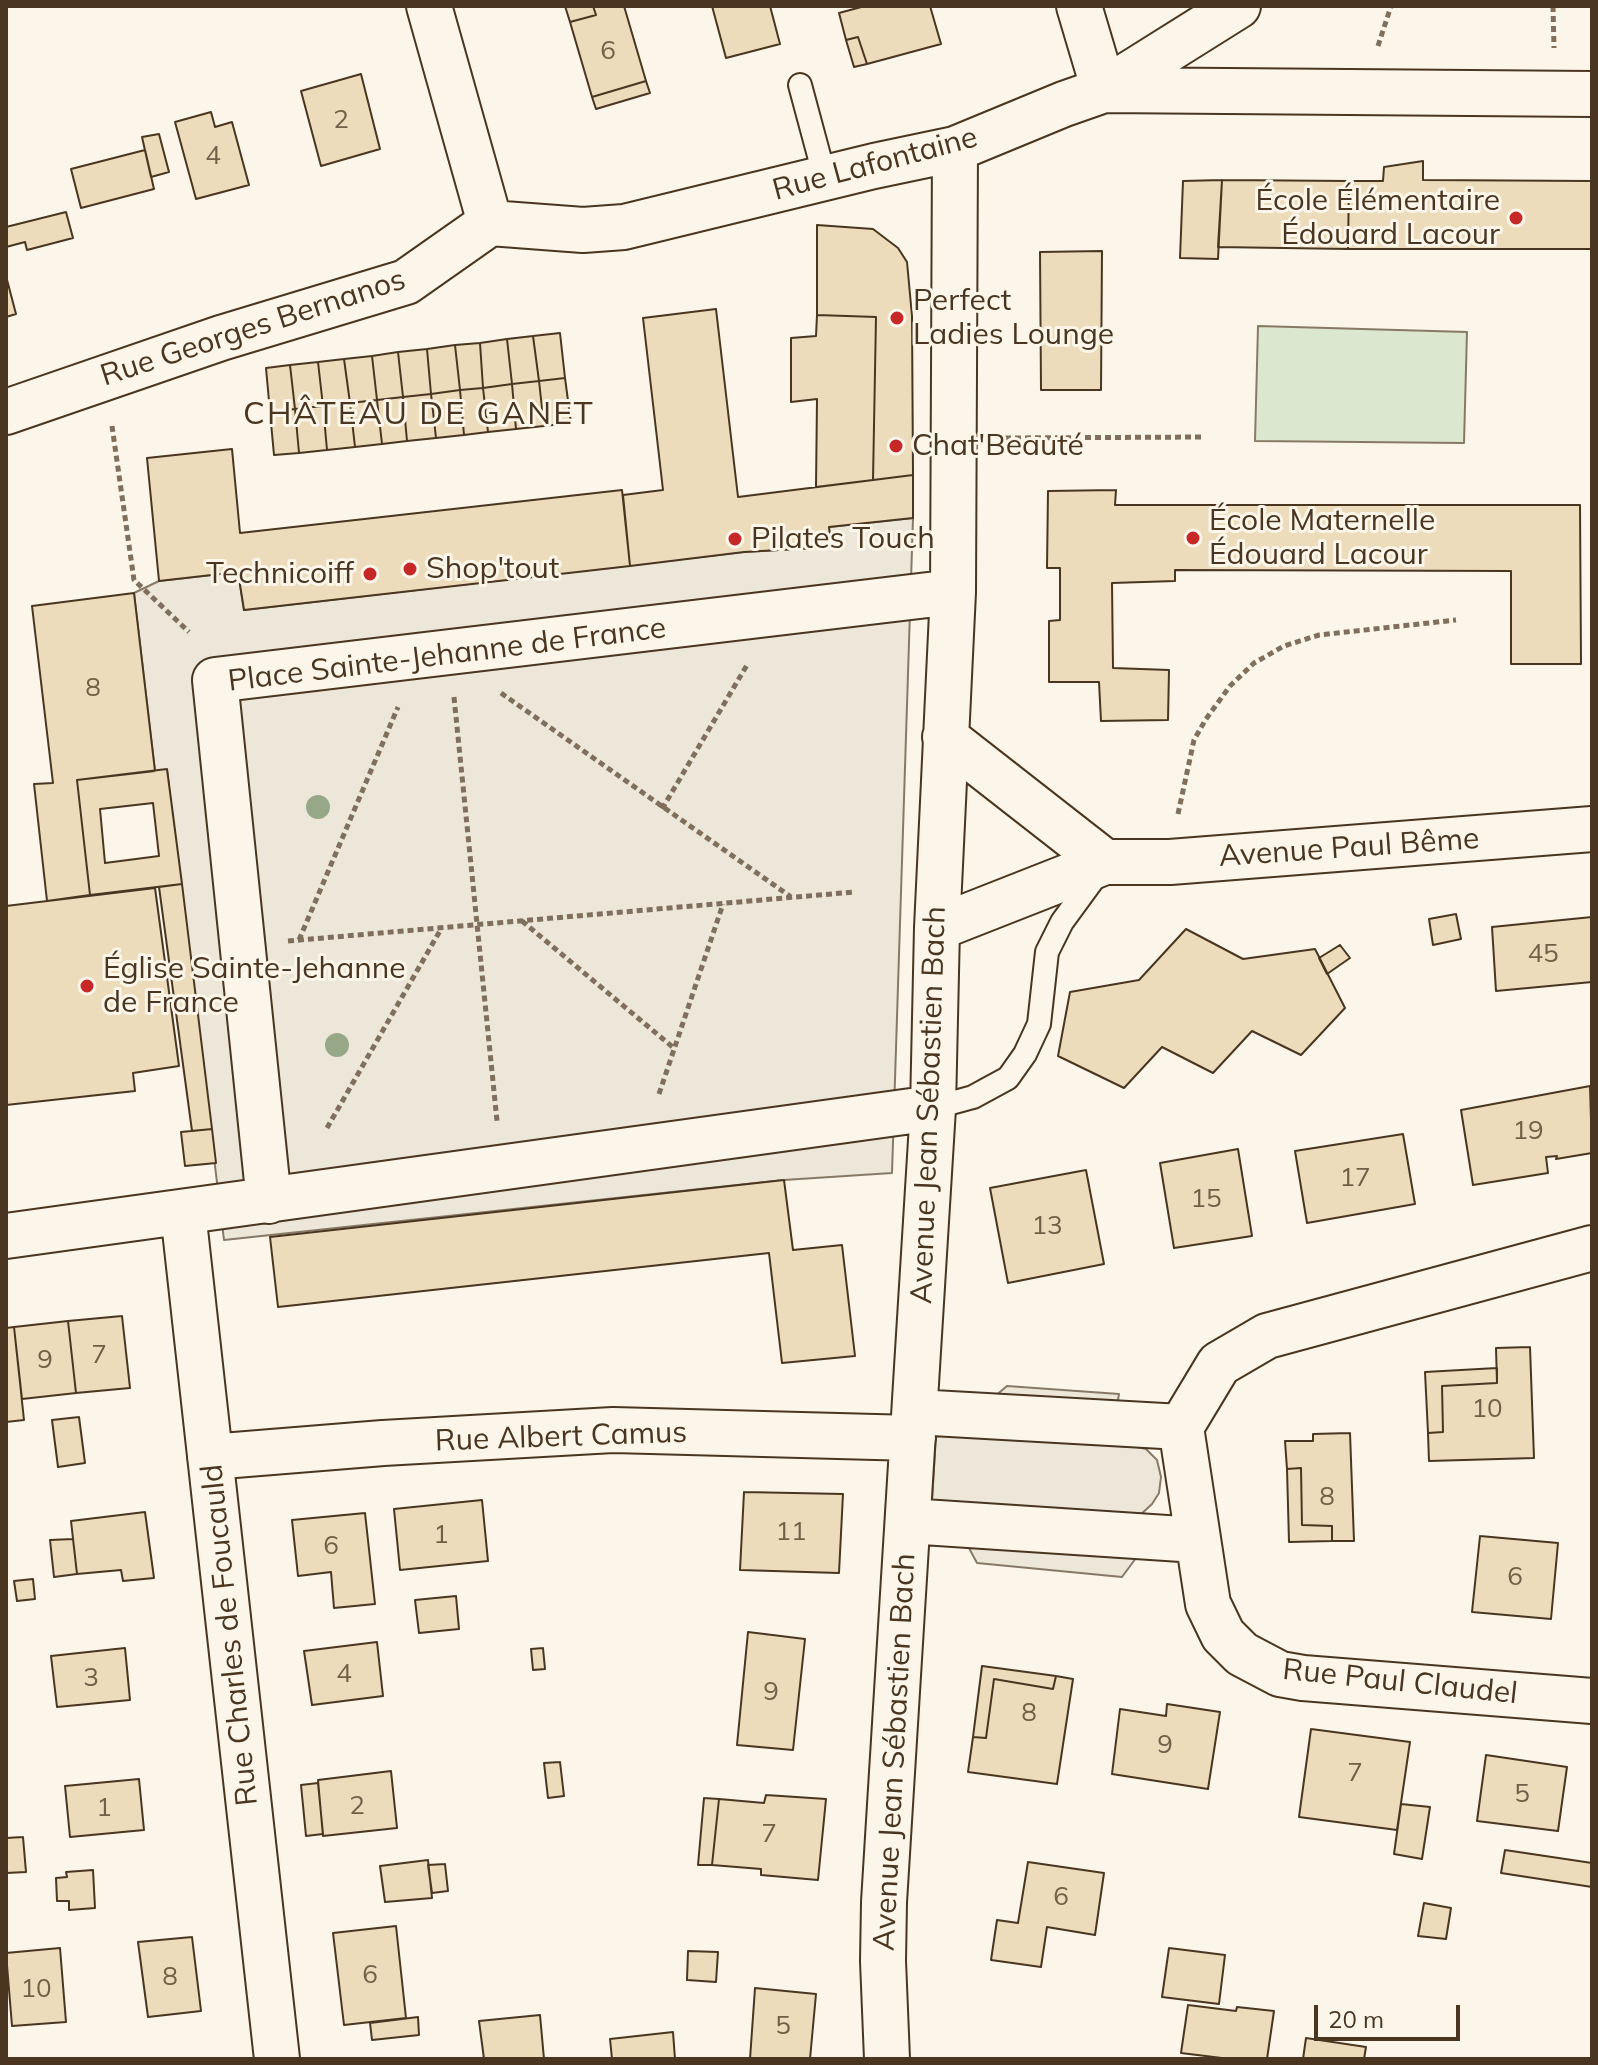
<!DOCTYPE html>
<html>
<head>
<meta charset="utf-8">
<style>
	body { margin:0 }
	#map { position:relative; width:1598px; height:2065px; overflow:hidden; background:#fbf6e9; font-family:Mulish,sans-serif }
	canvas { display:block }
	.frame { position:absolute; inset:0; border:8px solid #4a3520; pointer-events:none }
	.scale { position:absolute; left:1314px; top:2005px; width:146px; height:36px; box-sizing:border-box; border:4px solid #4a3520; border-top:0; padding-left:10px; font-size:24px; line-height:28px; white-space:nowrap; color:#4a3520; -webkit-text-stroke:6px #fbf6e9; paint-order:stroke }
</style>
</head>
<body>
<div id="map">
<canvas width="1598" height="2065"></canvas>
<div class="frame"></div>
<div class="scale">20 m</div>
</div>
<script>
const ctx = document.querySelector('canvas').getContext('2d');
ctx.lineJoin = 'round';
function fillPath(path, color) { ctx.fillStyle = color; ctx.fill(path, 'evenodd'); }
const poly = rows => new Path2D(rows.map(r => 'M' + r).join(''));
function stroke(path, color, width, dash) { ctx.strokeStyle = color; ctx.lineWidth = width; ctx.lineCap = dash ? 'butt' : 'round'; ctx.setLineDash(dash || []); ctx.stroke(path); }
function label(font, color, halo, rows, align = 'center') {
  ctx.font = font + ' Mulish,sans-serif'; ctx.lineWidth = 6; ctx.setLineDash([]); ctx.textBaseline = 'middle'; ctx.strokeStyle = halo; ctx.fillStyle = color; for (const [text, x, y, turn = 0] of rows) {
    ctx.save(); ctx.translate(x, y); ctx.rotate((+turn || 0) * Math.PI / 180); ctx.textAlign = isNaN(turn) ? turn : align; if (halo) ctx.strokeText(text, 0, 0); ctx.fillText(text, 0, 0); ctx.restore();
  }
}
const green = poly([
	[1258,326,1467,332,1464,443,1255,441,1258,326]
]);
fillPath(green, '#dce7d0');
stroke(green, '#887966', 2);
const parking = poly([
	[913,518,892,1173,784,1180,224,1240,167,770,155,771,134,593,159,581,238,572,244,610,744,552,830,547,829,527,913,518],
	[1007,1386,1119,1394,1111,1441,1146,1449,1157,1460,1161,1477,1159,1493,1152,1504,1138,1517,1139,1554,1122,1577,977,1563,947,1507,932,1501,936,1435,955,1430,1007,1386]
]);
fillPath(parking, '#ede7d9');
stroke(parking, '#887966', 2);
const building = poly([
	[565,6,593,6,596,15,570,22,565,6],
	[593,6,624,6,646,81,592,97,570,22,596,15,593,6],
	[712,6,770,6,780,44,726,58,712,6],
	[865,6,930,6,941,44,867,64,858,37,846,40,839,13,865,6],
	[858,37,867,64,854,67,846,40,858,37],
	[361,74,380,149,321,166,301,91,361,74],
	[646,81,650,93,596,109,592,97,646,81],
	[211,112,215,127,232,122,249,185,196,199,175,122,211,112],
	[159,134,169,172,151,177,142,137,159,134],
	[145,150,154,189,81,208,71,169,145,150],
	[1423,161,1423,180,1592,181,1592,249,1348,249,1349,181,1383,181,1384,167,1423,161],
	[1222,180,1349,181,1348,249,1218,247,1222,180],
	[1222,180,1218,259,1180,258,1183,181,1222,180],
	[66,212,73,238,27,250,25,242,6,247,6,227,66,212],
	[817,225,873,229,898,248,907,262,912,316,913,475,873,480,876,317,817,315,817,225],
	[1102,251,1101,390,1041,390,1040,252,1102,251],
	[6,276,16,314,6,317,6,276],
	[716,309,738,497,913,475,913,518,829,527,831,547,744,552,630,566,623,495,663,490,643,318,716,309],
	[817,315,876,317,873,480,816,487,817,399,791,402,791,338,816,336,817,315],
	[560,333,565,378,539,381,533,336,560,333],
	[533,336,539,381,512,384,507,339,533,336],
	[507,339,512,384,483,388,480,343,507,339],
	[480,343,483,388,460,390,455,345,480,343],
	[455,345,460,390,431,394,427,349,455,345],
	[427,349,431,394,403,397,398,352,427,349],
	[398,352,403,397,377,400,372,356,398,352],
	[372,356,377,400,350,403,344,359,372,356],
	[344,359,350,403,323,406,318,362,344,359],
	[318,362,323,406,295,409,290,365,318,362],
	[290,365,295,409,270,412,266,368,290,365],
	[565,378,571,423,544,426,539,381,565,378],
	[539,381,544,426,516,429,512,384,539,381],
	[512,384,516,429,488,432,483,388,512,384],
	[483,388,488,432,464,435,460,390,483,388],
	[460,390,464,435,436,438,431,394,460,390],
	[431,394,436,438,407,441,403,397,431,394],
	[403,397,407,441,382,444,377,400,403,397],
	[377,400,382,444,355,447,350,403,377,400],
	[350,403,355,447,327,450,323,406,350,403],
	[323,406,327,450,299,453,295,409,323,406],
	[295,409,299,453,274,455,270,412,295,409],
	[232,449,240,533,622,490,630,566,244,610,238,572,159,581,147,458,232,449],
	[1116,490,1115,505,1580,505,1581,664,1511,664,1511,571,1175,570,1175,581,1112,583,1113,668,1169,670,1168,720,1101,721,1099,682,1049,682,1049,621,1060,620,1060,568,1047,568,1048,491,1116,490],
	[134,593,155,771,77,780,90,895,47,901,34,784,53,783,32,606,134,593],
	[167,769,182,884,90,895,77,780,167,769],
	[153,803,159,856,105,863,100,809,153,803],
	[182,884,212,1129,192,1131,159,887,182,884],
	[155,888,179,1066,133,1073,135,1091,6,1105,6,906,155,888],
	[1456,914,1461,939,1433,945,1429,919,1456,914],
	[1592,917,1592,982,1496,991,1492,927,1592,917],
	[1186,929,1243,959,1315,949,1345,1008,1301,1055,1252,1031,1213,1073,1162,1047,1124,1088,1058,1056,1070,992,1139,980,1186,929],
	[1340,945,1350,958,1327,974,1319,958,1340,945],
	[1590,1086,1592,1153,1556,1159,1557,1156,1546,1157,1548,1173,1473,1185,1461,1110,1590,1086],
	[212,1129,216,1163,185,1166,181,1132,212,1129],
	[1403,1134,1415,1204,1307,1223,1295,1151,1403,1134],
	[1238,1149,1252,1236,1174,1248,1160,1163,1238,1149],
	[1086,1170,1104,1264,1008,1283,990,1188,1086,1170],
	[784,1180,793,1250,842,1245,855,1356,782,1363,769,1253,278,1307,270,1237,784,1180],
	[122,1316,130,1388,76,1393,68,1321,122,1316],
	[68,1321,76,1393,22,1399,14,1327,68,1321],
	[14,1327,24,1420,6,1422,6,1328,14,1327],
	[1530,1347,1534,1458,1429,1461,1428,1433,1443,1432,1442,1386,1497,1383,1496,1348,1530,1347],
	[1497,1368,1497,1383,1442,1386,1443,1432,1428,1433,1425,1372,1497,1368],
	[79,1417,85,1463,58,1467,52,1420,79,1417],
	[1350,1433,1354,1541,1332,1541,1332,1526,1302,1525,1301,1468,1287,1469,1285,1441,1313,1441,1313,1434,1350,1433],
	[1301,1468,1302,1525,1332,1526,1332,1541,1289,1542,1287,1469,1301,1468],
	[744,1492,843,1494,839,1573,740,1570,744,1492],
	[482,1500,488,1561,400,1570,394,1509,482,1500],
	[145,1512,154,1578,123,1581,121,1570,77,1574,71,1521,145,1512],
	[365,1513,375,1604,334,1608,331,1572,298,1576,292,1520,365,1513],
	[1480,1536,1558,1543,1551,1619,1472,1612,1480,1536],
	[73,1539,77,1574,54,1577,50,1540,73,1539],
	[33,1579,35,1599,17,1601,14,1581,33,1579],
	[456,1596,459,1629,419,1633,415,1600,456,1596],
	[748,1632,805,1639,793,1750,737,1745,748,1632],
	[377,1642,383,1696,312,1705,304,1651,377,1642],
	[125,1648,130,1700,57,1707,51,1656,125,1648],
	[543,1648,545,1669,533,1670,531,1649,543,1648],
	[982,1666,1056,1676,1053,1689,994,1679,986,1738,973,1737,982,1666],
	[1056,1676,1073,1679,1057,1784,968,1772,973,1737,986,1738,994,1679,1053,1689,1056,1676],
	[1167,1704,1220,1712,1208,1789,1112,1774,1120,1709,1166,1716,1167,1704],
	[1311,1729,1410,1742,1397,1830,1299,1817,1311,1729],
	[1486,1755,1567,1767,1558,1831,1477,1821,1486,1755],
	[560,1762,564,1796,548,1798,544,1763,560,1762],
	[391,1771,397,1828,323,1836,318,1780,391,1771],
	[139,1779,144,1830,70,1837,65,1786,139,1779],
	[318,1783,323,1834,306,1836,301,1785,318,1783],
	[766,1795,826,1799,818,1880,761,1875,761,1869,712,1865,719,1799,764,1803,766,1795],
	[704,1798,719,1799,712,1865,698,1865,704,1798],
	[1401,1804,1430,1807,1422,1859,1394,1854,1401,1804],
	[23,1837,26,1872,6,1873,6,1838,23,1837],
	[1505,1850,1592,1863,1592,1887,1501,1873,1505,1850],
	[428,1860,432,1898,385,1902,380,1866,428,1860],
	[1028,1862,1104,1873,1095,1935,1047,1927,1041,1967,991,1960,997,1920,1018,1923,1028,1862],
	[445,1864,448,1891,432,1893,428,1865,445,1864],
	[93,1870,95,1908,69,1910,69,1901,57,1901,56,1878,67,1877,66,1872,93,1870],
	[1424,1903,1451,1908,1446,1939,1418,1936,1424,1903],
	[396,1926,406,2018,344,2025,333,1933,396,1926],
	[192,1937,201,2011,148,2017,138,1942,192,1937],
	[60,1948,66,2022,12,2026,6,1953,60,1948],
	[1169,1948,1225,1955,1219,2004,1162,1997,1169,1948],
	[688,1951,718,1952,716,1982,687,1980,688,1951],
	[755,1988,816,1994,810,2059,750,2059,755,1988],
	[1188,2005,1236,2011,1237,2007,1274,2011,1267,2059,1230,2059,1181,2053,1188,2005],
	[540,2015,544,2059,484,2059,479,2021,540,2015],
	[418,2017,419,2035,372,2040,370,2023,418,2017],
	[673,2032,675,2059,612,2059,610,2039,673,2032],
	[1306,2038,1366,2047,1364,2059,1303,2059,1306,2038]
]);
fillPath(building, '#ecdcbc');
stroke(building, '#4a3520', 2);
const lane = poly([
	[800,85,825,178],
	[933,1108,973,1097,1008,1078,1025,1054,1039,1024,1047,952,1062,922,1100,870]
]);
const street = poly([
	[429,6,490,223],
	[1079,6,1104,90],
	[1104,90,1238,6],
	[490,223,583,230,624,227,874,166,955,149,1064,104,1104,90,1592,94],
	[6,412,221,338,406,282,490,223],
	[945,737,1105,862],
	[937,928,1105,862,1170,862,1592,829],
	[269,1201,215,680,953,592],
	[183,1212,277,2059],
	[6,1236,933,1108],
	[1592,1248,1267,1336,1219,1364,1181,1427,1208,1604,1223,1635,1242,1654,1280,1674,1303,1678,1592,1701],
	[915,1412,1181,1427],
	[210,1457,383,1443,613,1430,913,1438],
	[908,1521,1197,1540],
	[887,2059,883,1961,884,1902,933,1108,937,928,953,592,955,149]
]);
stroke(lane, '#4a3520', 26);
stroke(street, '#4a3520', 48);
stroke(poly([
	[1553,6,1554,48],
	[1378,46,1391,6],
	[112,426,134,580,189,632],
	[1005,438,1204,437],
	[501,693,791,897],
	[454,697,497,1121],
	[662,809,747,665],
	[1178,814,1194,740,1206,719,1230,686,1254,663,1284,646,1319,635,1456,620],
	[522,921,675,1049],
	[299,940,398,707],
	[288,941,854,892],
	[659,1094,723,904],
	[327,1128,441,929]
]), '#7f6f5c', 5, [6, 4]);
stroke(lane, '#fbf6e9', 22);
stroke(street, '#fbf6e9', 44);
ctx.fillStyle = '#96a887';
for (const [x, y] of [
	[318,807],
	[337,1045]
]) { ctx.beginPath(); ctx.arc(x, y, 12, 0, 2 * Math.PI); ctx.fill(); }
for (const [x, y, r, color] of [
	[1516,218,8,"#c62828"],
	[897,318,8,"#c62828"],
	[896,446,8,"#c62828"],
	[1193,538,8,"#c62828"],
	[735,539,8,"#c62828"],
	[410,569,8,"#c62828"],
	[370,574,8,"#c62828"],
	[87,986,8,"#c62828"]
]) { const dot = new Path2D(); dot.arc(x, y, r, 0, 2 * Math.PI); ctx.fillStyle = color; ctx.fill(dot); stroke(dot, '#fbf6e9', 3); }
label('26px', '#725f47', null, [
	["6",608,51],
	["2",341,120],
	["4",213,156],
	["8",93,688],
	["45",1543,954],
	["19",1528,1131],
	["17",1355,1178],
	["15",1206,1199],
	["13",1047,1226],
	["7",99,1355],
	["9",45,1360],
	["10",1487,1409],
	["8",1327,1497],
	["11",791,1532],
	["1",441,1535],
	["6",331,1546],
	["6",1515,1577],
	["4",344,1674],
	["3",91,1678],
	["9",771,1692],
	["8",1029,1713],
	["9",1165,1745],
	["7",1355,1773],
	["5",1522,1794],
	["2",357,1806],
	["1",104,1808],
	["7",769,1834],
	["6",1061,1897],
	["6",370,1975],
	["8",170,1977],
	["10",36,1989],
	["5",783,2026]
]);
label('30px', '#4a3520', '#fbf6e9', [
	["Rue Lafontaine",875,164,-15],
	["Rue Georges Bernanos",253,328,-18],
	["Place Sainte-Jehanne de France",447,655,-7],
	["Avenue Paul Bême",1349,848,-4],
	["Avenue Jean Sébastien Bach",929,1105,-88],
	["Rue Albert Camus",561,1437,-2],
	["Rue Charles de Foucauld",230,1635,-96],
	["Rue Paul Claudel",1400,1682,6],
	["Avenue Jean Sébastien Bach",895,1752,-87]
]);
label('30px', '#4a3520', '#fbf6e9', [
	["École Élémentaire",1500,201,"right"],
	["Édouard Lacour",1500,235,"right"],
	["Perfect",913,301],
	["Ladies Lounge",913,335],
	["Chat'Beauté",912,446],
	["École Maternelle",1209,521],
	["Édouard Lacour",1209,555],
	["Pilates Touch",751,539],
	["Shop'tout",426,569],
	["Technicoiff",354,574,"right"],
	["Église Sainte-Jehanne",103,969],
	["de France",103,1003]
], 'left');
ctx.letterSpacing = '2px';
label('32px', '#4a3520', '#fbf6e9', [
	["CHÂTEAU DE GANET",419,414]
]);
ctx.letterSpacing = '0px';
</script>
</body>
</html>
